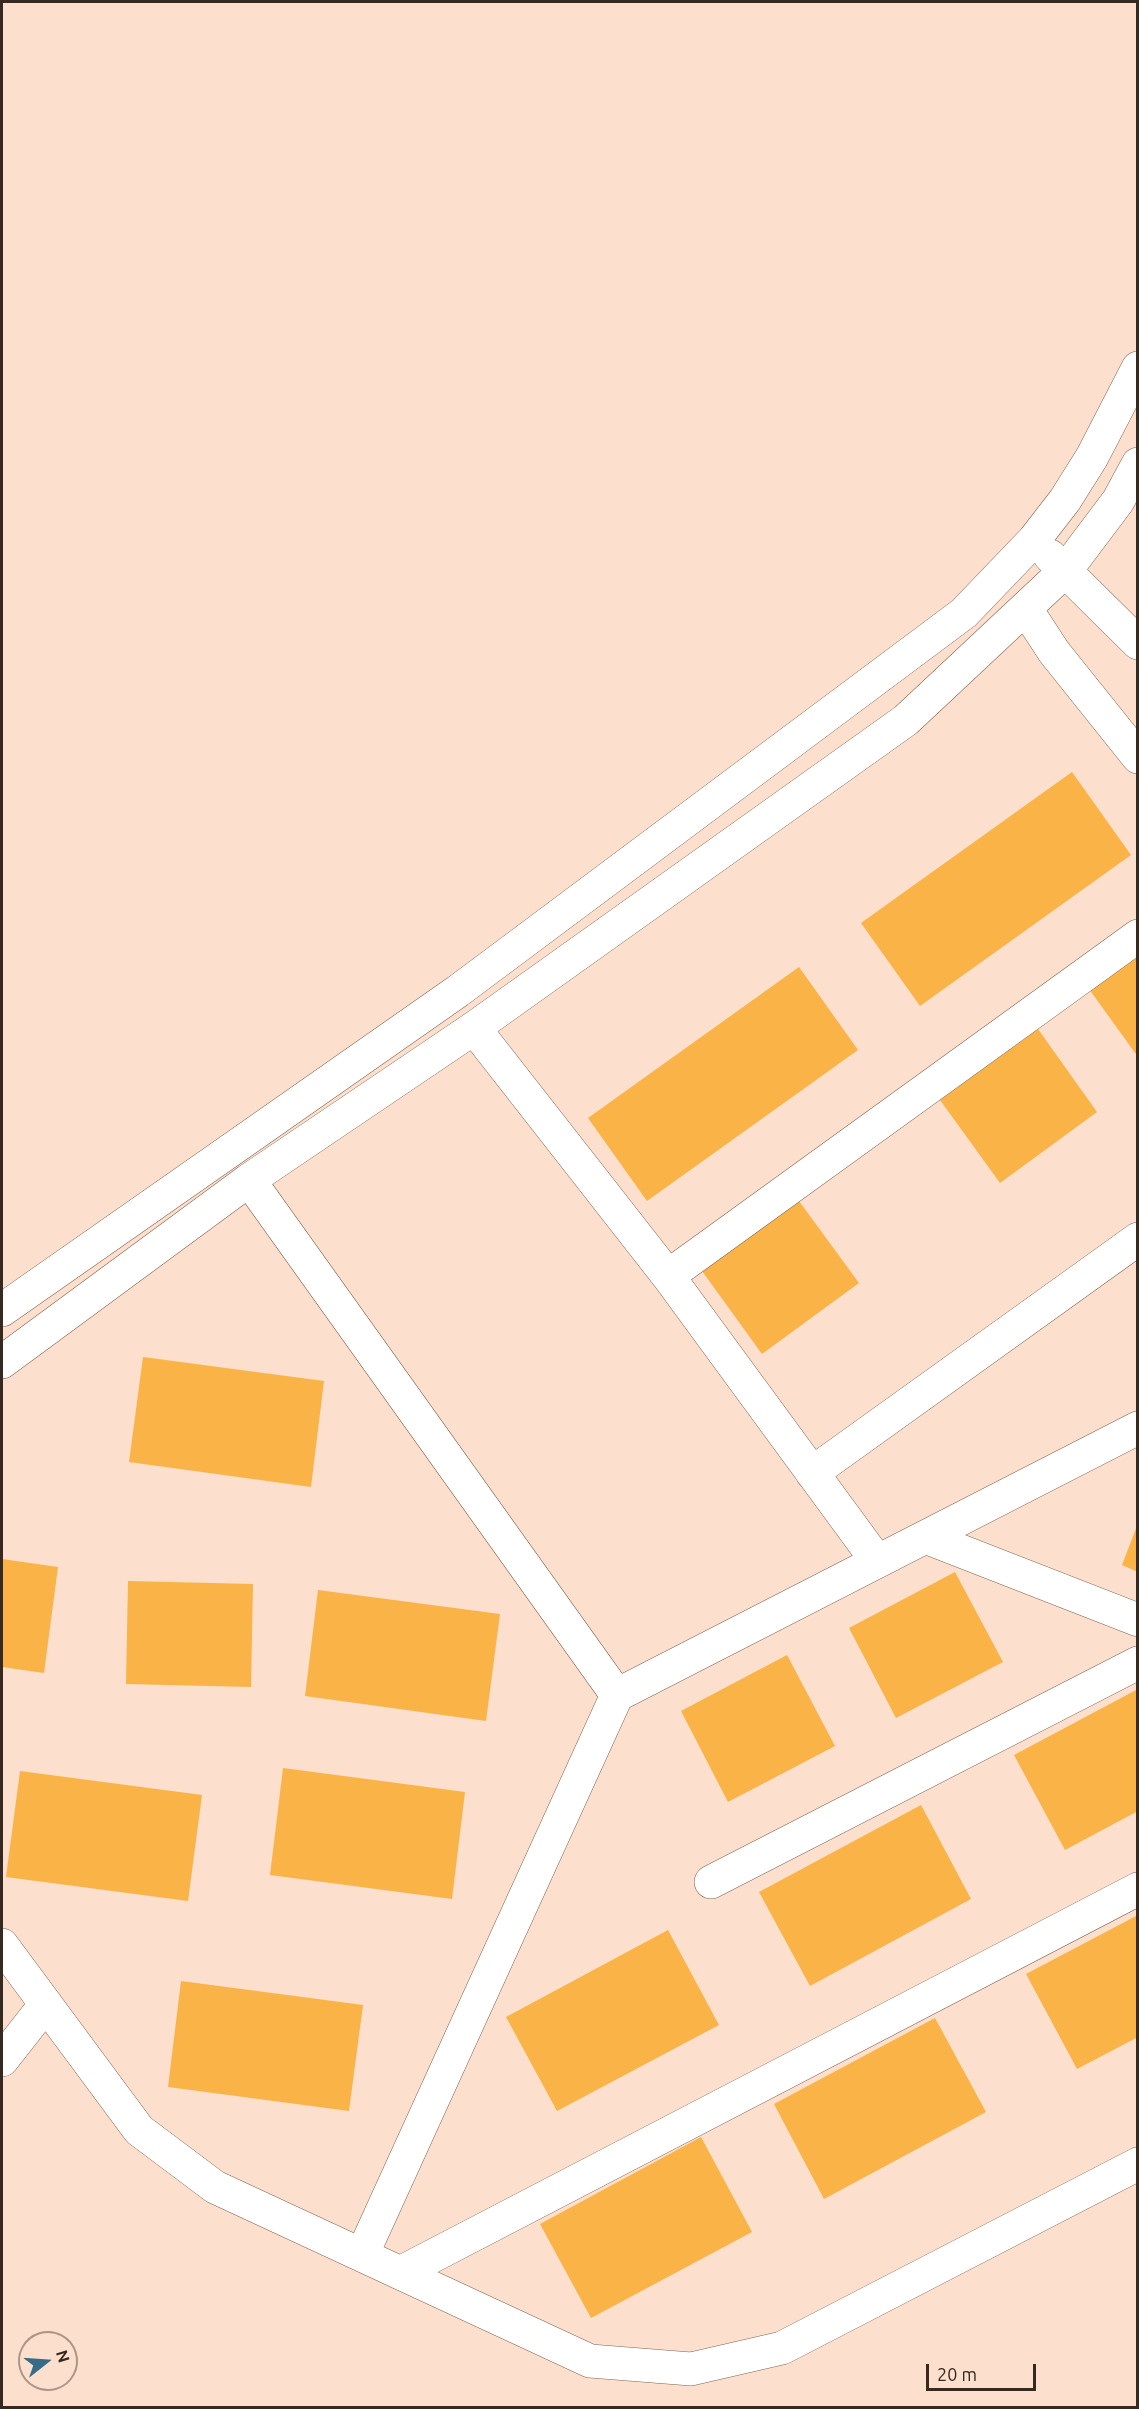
<!DOCTYPE html>
<html>
<head>
<meta charset="utf-8">
<style>
	body { margin:0 }
	#map { position:relative; width:1139px; height:2409px; overflow:hidden; background:#fcdfcd; font-family:Ubuntu,sans-serif }
	canvas { display:block }
	.frame { position:absolute; inset:0; border:3px solid #362920; pointer-events:none }
	.north { position:absolute; left:18px; top:2331px; width:60px; height:60px; box-sizing:border-box; background:#fcdfcd; border:2px solid #ad9688; border-radius:50%; rotate:73deg; font-size:16px; font-weight:700; line-height:24px; text-align:center; color:#362920 }
	.north::after { content:''; display:block; margin:auto; width:21px; height:27px; background:#376c88; clip-path:polygon(50% 0,100% 100%,50% 72%,0 100%) }
	.scale { position:absolute; left:926px; top:2364px; width:110px; height:27px; box-sizing:border-box; border:3px solid #362920; border-top:0; padding-left:8px; font-size:18px; line-height:21px; white-space:nowrap; color:#362920; -webkit-text-stroke:4px #fcdfcd; paint-order:stroke }
</style>
</head>
<body>
<div id="map">
<canvas width="1139" height="2409"></canvas>
<div class="frame"></div>
<div class="north">N</div>
<div class="scale">20 m</div>
</div>
<script>
const ctx = document.querySelector('canvas').getContext('2d');
ctx.lineJoin = 'round';
function fillPath(path, color) { ctx.fillStyle = color; ctx.fill(path, 'evenodd'); }
const poly = rows => new Path2D(rows.map(r => 'M' + r).join(''));
function stroke(path, color, width, dash) { ctx.strokeStyle = color; ctx.lineWidth = width; ctx.lineCap = dash ? 'butt' : 'round'; ctx.setLineDash(dash || []); ctx.stroke(path); }
fillPath(poly([
	[1072,772,1131,855,920,1006,861,923],
	[1138,953,1138,1057,1089,989],
	[799,967,858,1050,647,1201,588,1118],
	[1038,1029,1097,1112,1000,1183,940,1100],
	[799,1201,859,1283,762,1354,702,1271],
	[143,1357,324,1381,311,1487,129,1462],
	[1137,1526,1138,1526,1138,1572,1122,1565],
	[2,1559,58,1567,44,1673,2,1667],
	[955,1572,1003,1662,896,1718,849,1628],
	[128,1581,253,1584,251,1687,126,1684],
	[318,1590,500,1614,486,1721,305,1696],
	[787,1655,835,1746,728,1802,681,1711],
	[1138,1689,1138,1811,1065,1850,1014,1755],
	[283,1768,465,1792,452,1899,270,1875],
	[20,1771,202,1795,188,1901,6,1877],
	[921,1805,971,1899,810,1986,759,1892],
	[1138,1915,1138,2037,1077,2069,1026,1974],
	[668,1930,719,2025,557,2111,506,2017],
	[181,1981,363,2005,349,2111,168,2087],
	[935,2018,986,2112,824,2199,774,2104],
	[701,2137,752,2232,591,2318,540,2224]
]), '#fab346');
const minor = poly([
	[1050,556,1138,643],
	[1026,609,1054,652,1138,757],
	[474,1028,668,1276,877,1561],
	[249,1180,617,1695],
	[668,1276,1138,936],
	[2,1310,458,991,964,613,1034,540,1065,500,1092,457,1138,368],
	[2,1362,249,1180,474,1028,906,720,1066,570,1118,501,1138,464],
	[812,1473,1138,1239],
	[925,1537,1138,1620],
	[711,1882,1138,1663],
	[2,1945,139,2130,215,2187,590,2361,691,2369,782,2348,1138,2164],
	[2,2060,46,2004],
	[362,2255,617,1695,1138,1428],
	[400,2273,1138,1889]
]);
stroke(minor, '#82634f', 34);
stroke(minor, '#fff', 33);
</script>
</body>
</html>
